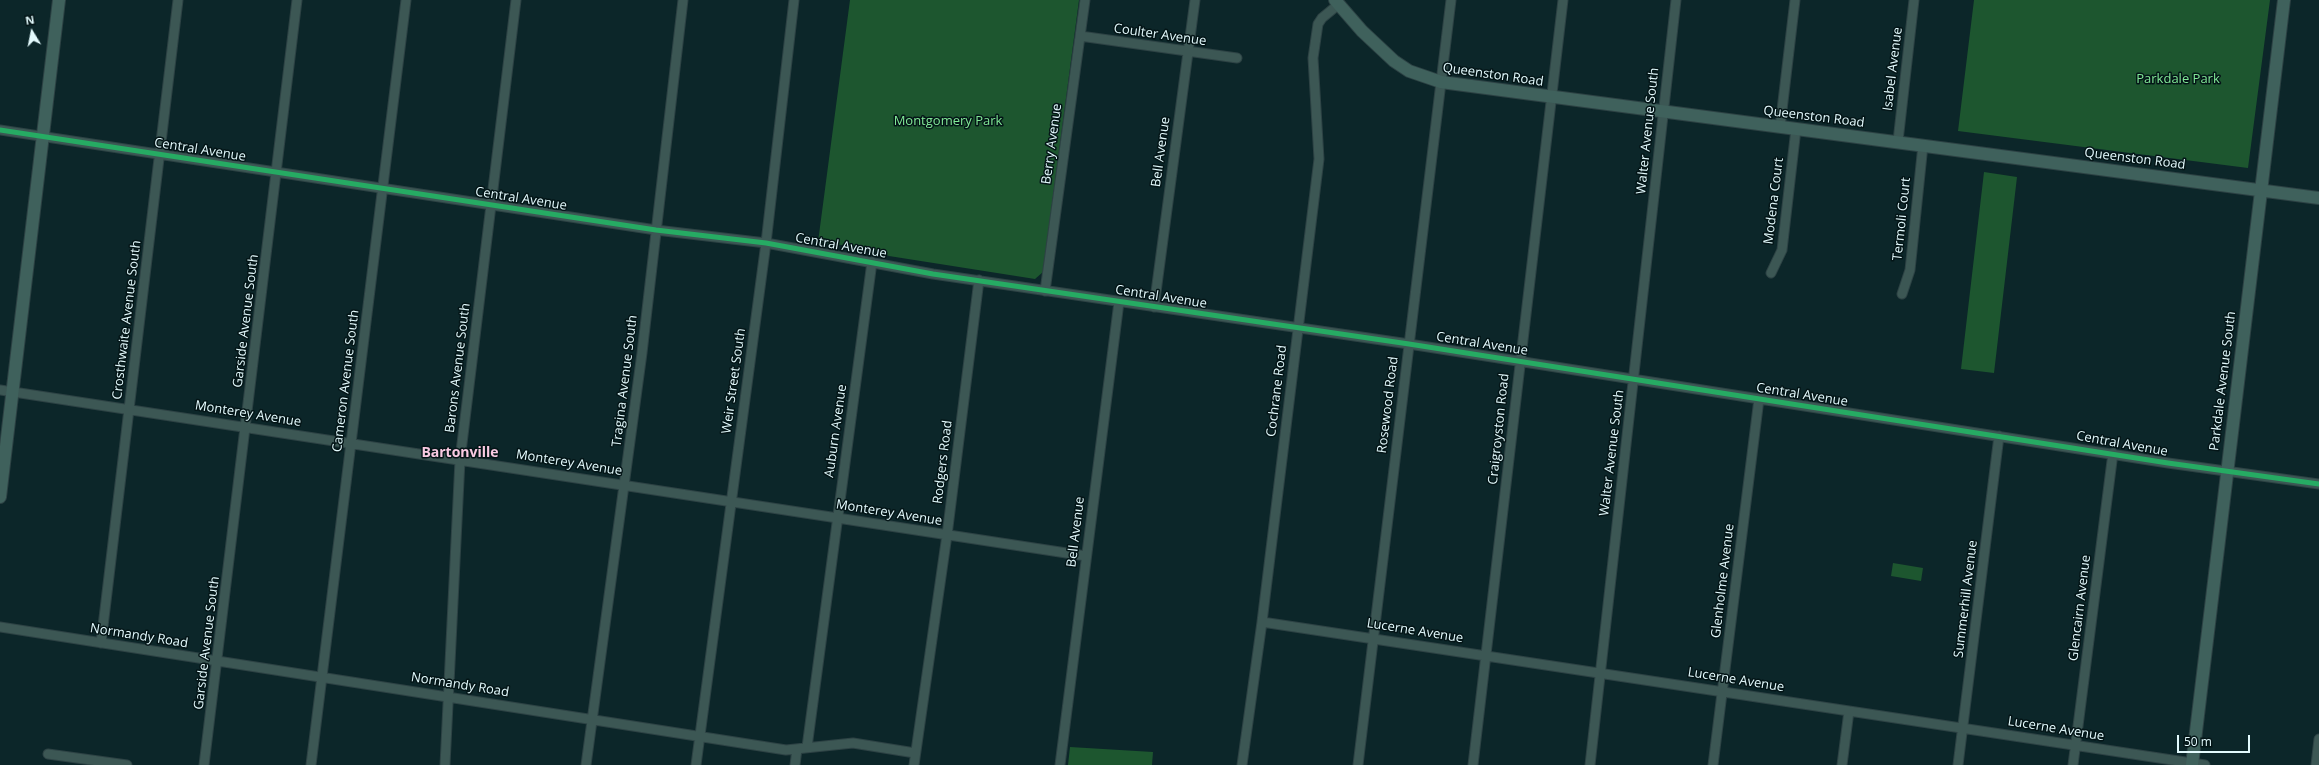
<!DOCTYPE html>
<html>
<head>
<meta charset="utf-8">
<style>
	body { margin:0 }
	#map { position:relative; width:2319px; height:765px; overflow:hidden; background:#0c2629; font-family:"Open Sans",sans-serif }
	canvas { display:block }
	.north { position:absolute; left:12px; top:12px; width:40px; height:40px; -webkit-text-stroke:3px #041517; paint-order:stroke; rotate:350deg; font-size:11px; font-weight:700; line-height:16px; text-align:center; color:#e3fafd }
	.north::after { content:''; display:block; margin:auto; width:14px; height:18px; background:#e3fafd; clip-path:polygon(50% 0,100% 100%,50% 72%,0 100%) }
	.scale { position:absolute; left:2177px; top:735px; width:73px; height:18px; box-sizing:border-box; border:2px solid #e3fafd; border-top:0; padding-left:5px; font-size:12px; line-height:14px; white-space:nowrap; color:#e3fafd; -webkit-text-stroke:3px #041517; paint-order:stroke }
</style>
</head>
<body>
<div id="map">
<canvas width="2319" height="765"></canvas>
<div class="north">N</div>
<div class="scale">50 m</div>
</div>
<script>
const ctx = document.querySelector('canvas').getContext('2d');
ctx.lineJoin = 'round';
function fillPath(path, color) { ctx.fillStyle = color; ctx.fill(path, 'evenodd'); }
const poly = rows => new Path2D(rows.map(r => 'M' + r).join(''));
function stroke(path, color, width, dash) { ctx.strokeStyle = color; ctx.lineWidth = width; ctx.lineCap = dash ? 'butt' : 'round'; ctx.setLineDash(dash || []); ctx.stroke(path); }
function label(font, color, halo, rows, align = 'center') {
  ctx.font = font + ' "Open Sans",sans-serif'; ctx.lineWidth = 3; ctx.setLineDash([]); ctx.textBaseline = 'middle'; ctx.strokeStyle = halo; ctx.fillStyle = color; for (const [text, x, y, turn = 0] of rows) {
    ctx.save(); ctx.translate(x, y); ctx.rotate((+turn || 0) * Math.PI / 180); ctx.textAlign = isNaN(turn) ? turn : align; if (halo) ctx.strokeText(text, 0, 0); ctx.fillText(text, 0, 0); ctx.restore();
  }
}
fillPath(poly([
	[850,0,1079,0,1043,272,1035,279,889,256,872,249,818,242],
	[1974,0,2270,0,2248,168,1958,131],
	[1984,172,2017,177,1994,373,1961,369],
	[1893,563,1923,568,1921,581,1891,576],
	[1070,747,1153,752,1152,765,1068,765]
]), '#1d562f');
const minor = poly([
	[1080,36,1237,58],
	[1780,127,1795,0],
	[0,130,656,230,766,243,933,274,1409,344,2168,463,2319,484],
	[1898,141,1914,0],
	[1771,273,1782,250,1796,129],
	[1045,291,1085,0],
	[1902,294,1910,270,1923,145],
	[1154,307,1195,0],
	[0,390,1086,556],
	[1262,622,2205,765],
	[0,627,786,750,853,743,915,753],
	[101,643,178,0],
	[807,747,872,262],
	[48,754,127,765],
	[204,765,297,0],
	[311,765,406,0],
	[445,765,460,460,516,0],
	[586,765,642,353,683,0],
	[696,765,766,243,794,0],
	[795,765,797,749],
	[914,765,947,535,979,280],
	[1060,765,1119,302],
	[1242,765,1262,622,1319,159,1313,58,1318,24,1322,18,1339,4],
	[1358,765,1451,0],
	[1473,765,1563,0],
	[1590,765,1676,0],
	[1713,765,1759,399],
	[1842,765,1849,711],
	[1958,765,1999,436],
	[2073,765,2113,453],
	[2316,765,2319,739]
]);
const major = poly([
	[1335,0,1362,31,1394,61,1409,71,1441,82,2319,198],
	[0,497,59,0],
	[2192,765,2284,0]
]);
stroke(minor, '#2d4244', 11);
stroke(major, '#2d4244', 14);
stroke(minor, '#3c5754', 9);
stroke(major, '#3f615c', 12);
stroke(poly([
	[0,130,656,230,766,243,933,274,1409,344,2168,463,2319,484]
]), '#26ab63', 5);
label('13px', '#e3fafd', '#041517', [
	["Coulter Avenue",1160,35,8],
	["Isabel Avenue",1893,69,-83],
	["Queenston Road",1493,75,8],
	["Queenston Road",1814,117,7],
	["Walter Avenue South",1648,131,-84],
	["Berry Avenue",1052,144,-82],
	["Central Avenue",200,150,9],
	["Bell Avenue",1161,152,-82],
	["Queenston Road",2135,159,7],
	["Central Avenue",521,199,9],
	["Modena Court",1774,201,-83],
	["Termoli Court",1902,219,-84],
	["Central Avenue",841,246,10],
	["Central Avenue",1161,297,9],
	["Crosthwaite Avenue South",127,320,-83],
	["Garside Avenue South",246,321,-83],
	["Central Avenue",1482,344,9],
	["Barons Avenue South",458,368,-83],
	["Cameron Avenue South",346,381,-83],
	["Tragina Avenue South",625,381,-83],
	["Weir Street South",734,381,-82],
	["Parkdale Avenue South",2223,381,-83],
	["Cochrane Road",1277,391,-83],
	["Central Avenue",1802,395,9],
	["Rosewood Road",1388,405,-83],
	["Monterey Avenue",248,414,9],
	["Craigroyston Road",1499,429,-84],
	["Auburn Avenue",836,431,-82],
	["Central Avenue",2122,444,10],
	["Walter Avenue South",1612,453,-83],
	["Rodgers Road",943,462,-83],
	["Monterey Avenue",569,463,9],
	["Monterey Avenue",889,513,9],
	["Bell Avenue",1076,532,-83],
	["Glenholme Avenue",1723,581,-83],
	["Summerhill Avenue",1966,599,-83],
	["Glencairn Avenue",2080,608,-83],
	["Lucerne Avenue",1415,631,9],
	["Normandy Road",139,636,9],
	["Garside Avenue South",207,643,-83],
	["Lucerne Avenue",1736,680,9],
	["Normandy Road",460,685,9],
	["Lucerne Avenue",2056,729,9]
]);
label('13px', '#82e997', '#041517', [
	["Parkdale Park",2178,79],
	["Montgomery Park",948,121]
]);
label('bold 14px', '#f9cae2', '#041517', [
	["Bartonville",460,453]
]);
</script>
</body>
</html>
